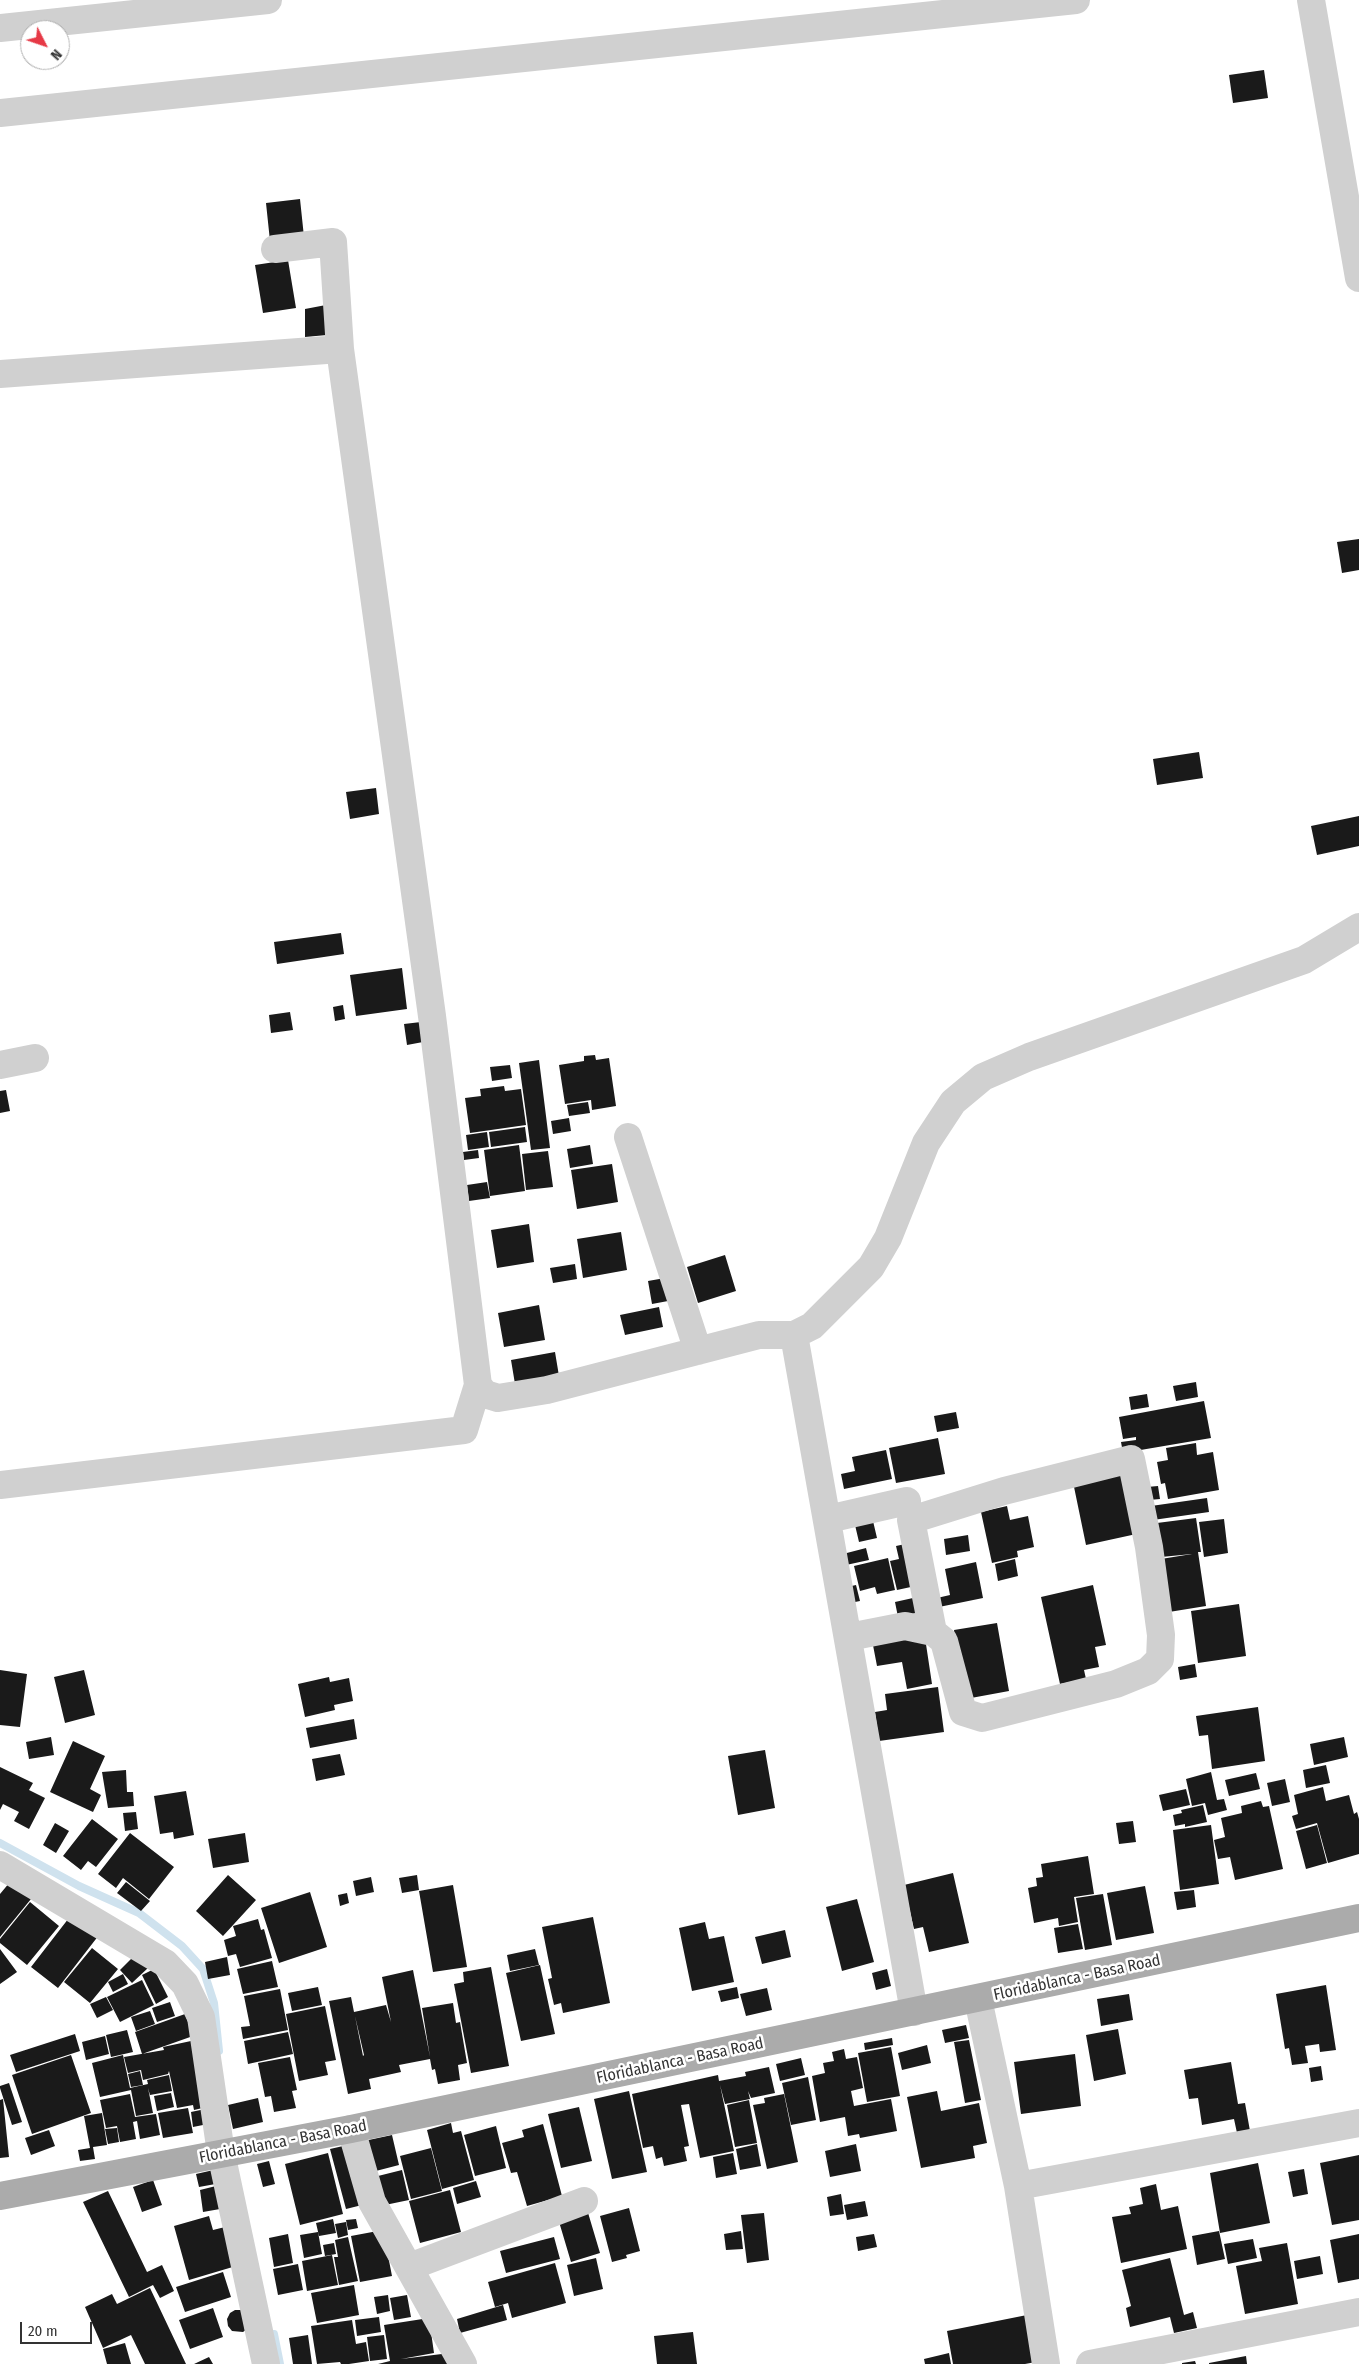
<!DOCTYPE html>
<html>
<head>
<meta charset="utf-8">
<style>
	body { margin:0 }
	#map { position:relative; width:1359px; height:2364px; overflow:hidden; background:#fff; font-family:"Fira Sans Condensed",sans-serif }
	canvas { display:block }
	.north { position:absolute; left:20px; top:20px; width:50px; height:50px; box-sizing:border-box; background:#fff; border:1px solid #adadad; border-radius:50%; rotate:131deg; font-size:14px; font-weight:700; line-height:20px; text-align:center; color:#333 }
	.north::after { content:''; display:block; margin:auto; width:18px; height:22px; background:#e63946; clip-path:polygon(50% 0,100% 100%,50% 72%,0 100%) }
	.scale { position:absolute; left:20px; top:2322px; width:72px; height:22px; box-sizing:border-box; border:2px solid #333; border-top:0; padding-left:6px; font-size:15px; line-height:18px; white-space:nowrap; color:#333; -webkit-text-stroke:4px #fff; paint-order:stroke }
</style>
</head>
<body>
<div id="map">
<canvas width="1359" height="2364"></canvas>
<div class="north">N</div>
<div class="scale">20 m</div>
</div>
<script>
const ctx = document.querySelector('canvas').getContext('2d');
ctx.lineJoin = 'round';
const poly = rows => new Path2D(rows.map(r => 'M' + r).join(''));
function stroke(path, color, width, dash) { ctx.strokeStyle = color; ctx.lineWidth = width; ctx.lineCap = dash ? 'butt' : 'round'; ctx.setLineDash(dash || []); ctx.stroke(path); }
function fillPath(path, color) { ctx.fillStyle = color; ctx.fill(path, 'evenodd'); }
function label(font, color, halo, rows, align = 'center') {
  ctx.font = font + ' "Fira Sans Condensed",sans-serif'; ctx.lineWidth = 5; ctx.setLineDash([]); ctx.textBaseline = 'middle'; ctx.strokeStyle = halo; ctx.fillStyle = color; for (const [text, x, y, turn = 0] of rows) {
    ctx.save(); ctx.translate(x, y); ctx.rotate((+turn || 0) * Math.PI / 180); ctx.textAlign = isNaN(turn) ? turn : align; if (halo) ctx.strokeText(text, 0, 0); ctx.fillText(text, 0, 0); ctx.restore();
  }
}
stroke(poly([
	[0,1843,79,1886,139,1913,182,1946,203,1969,214,2003,219,2051],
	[274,2334,280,2364]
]), '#cfe2ee', 8);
fillPath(poly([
	[1264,70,1268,98,1233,103,1229,75],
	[300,199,304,237,270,241,266,203],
	[288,260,296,308,263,313,255,265],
	[326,305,327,335,305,337,305,309],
	[1359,539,1359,570,1342,573,1337,542],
	[1199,752,1203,778,1157,785,1153,759],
	[376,788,379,814,350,819,346,792],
	[1359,816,1359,846,1317,855,1311,826],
	[341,933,344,954,277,964,274,942],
	[402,968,407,1009,356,1016,350,975],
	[343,1005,345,1019,335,1021,333,1007],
	[290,1012,293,1030,271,1033,269,1015],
	[421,1022,423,1042,407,1045,404,1024],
	[595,1055,596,1060,609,1058,616,1106,592,1110,591,1100,565,1104,559,1065,584,1061,584,1056],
	[539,1060,550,1148,531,1150,519,1063],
	[510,1065,512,1078,492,1081,490,1067],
	[504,1086,505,1091,521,1089,526,1125,470,1133,465,1098,481,1096,480,1089],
	[6,1090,10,1111,0,1113,0,1091],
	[588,1102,590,1113,569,1116,567,1105],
	[569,1118,571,1131,553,1134,551,1121],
	[525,1127,527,1142,491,1147,489,1132],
	[487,1132,489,1147,468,1150,466,1135],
	[519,1145,525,1191,490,1196,484,1150],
	[590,1145,593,1164,570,1168,567,1149],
	[478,1150,479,1158,464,1160,463,1152],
	[548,1151,553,1187,526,1190,522,1154],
	[612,1164,618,1202,577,1209,571,1170],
	[487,1182,490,1198,469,1201,467,1185],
	[529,1224,534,1262,497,1268,491,1230],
	[621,1232,627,1270,583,1278,577,1239],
	[725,1255,736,1291,698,1303,687,1267],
	[575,1264,577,1279,553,1283,550,1268],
	[665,1278,668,1301,652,1304,648,1281],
	[539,1305,545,1340,504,1347,498,1313],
	[659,1307,663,1327,625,1335,620,1315],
	[555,1352,560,1382,516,1390,511,1360],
	[1196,1382,1198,1397,1176,1401,1173,1386],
	[1147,1394,1149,1407,1131,1410,1129,1397],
	[1204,1401,1211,1438,1123,1453,1121,1442,1136,1440,1136,1437,1123,1439,1119,1417],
	[956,1412,959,1428,937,1432,934,1416],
	[938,1438,945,1474,896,1483,889,1448],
	[1196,1443,1197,1455,1213,1452,1219,1490,1168,1499,1165,1483,1161,1484,1157,1462,1168,1460,1166,1448],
	[886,1450,892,1479,844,1489,841,1474,855,1471,852,1457],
	[1121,1471,1141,1533,1086,1545,1073,1482],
	[1158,1486,1160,1499,1149,1500,1147,1487],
	[1207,1498,1209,1512,1153,1520,1151,1506],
	[1007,1506,1010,1520,1028,1516,1034,1547,1017,1551,1018,1557,992,1563,981,1512],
	[1196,1518,1201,1552,1198,1552,1206,1606,1169,1612,1161,1559,1192,1554,1161,1557,1157,1523],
	[1224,1519,1228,1553,1204,1557,1199,1522],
	[873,1521,877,1538,859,1542,855,1525],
	[968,1535,970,1551,946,1555,944,1539],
	[910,1543,920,1585,897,1590,890,1561,899,1559,896,1546],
	[866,1548,869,1560,846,1565,843,1554],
	[888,1558,895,1590,877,1594,875,1587,860,1591,854,1566],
	[1015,1559,1018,1576,998,1581,995,1564],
	[976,1562,983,1598,939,1607,937,1598,950,1595,945,1569],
	[856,1585,860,1601,850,1603,847,1587],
	[1093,1585,1106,1645,1095,1647,1099,1667,1084,1670,1086,1679,1060,1684,1041,1597],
	[913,1598,916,1613,898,1617,895,1602],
	[1239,1604,1246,1656,1198,1663,1191,1611],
	[997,1623,1009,1691,971,1698,962,1682,954,1630],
	[924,1631,932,1684,907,1689,902,1662,877,1666,872,1640],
	[1195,1664,1197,1677,1180,1680,1178,1667],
	[0,1670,27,1674,20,1727,0,1725],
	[84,1670,95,1715,65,1723,54,1677],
	[329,1677,330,1682,349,1678,353,1701,334,1705,335,1710,305,1717,298,1684],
	[938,1687,944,1732,879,1741,875,1712,887,1710,885,1694],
	[1258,1707,1265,1761,1212,1769,1208,1735,1199,1736,1196,1716],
	[354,1719,357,1739,310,1748,306,1728],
	[51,1737,54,1755,29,1759,26,1742],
	[1344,1737,1348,1757,1314,1765,1310,1744],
	[73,1741,105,1756,90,1789,101,1795,93,1812,50,1792],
	[765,1750,775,1808,738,1815,728,1756],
	[340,1754,345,1775,316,1781,312,1759],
	[1326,1765,1330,1783,1306,1788,1303,1770],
	[0,1767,33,1783,29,1790,45,1798,29,1829,14,1821,19,1812,3,1804,0,1810],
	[126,1770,127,1792,133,1792,134,1806,108,1808,102,1772],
	[1211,1772,1217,1800,1224,1799,1227,1810,1208,1815,1205,1803,1192,1806,1186,1779],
	[1256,1773,1260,1789,1229,1796,1225,1780],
	[1285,1779,1290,1802,1272,1806,1267,1783],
	[1323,1787,1326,1801,1349,1795,1354,1814,1357,1812,1359,1819,1359,1854,1328,1863,1317,1823,1296,1829,1292,1816,1298,1814,1294,1795],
	[1186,1789,1190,1805,1163,1811,1159,1795],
	[186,1791,194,1835,174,1839,173,1832,160,1834,154,1796],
	[1261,1801,1263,1807,1269,1806,1283,1869,1235,1880,1230,1857,1218,1859,1214,1840,1225,1837,1221,1818,1242,1813,1241,1806],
	[1203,1805,1207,1822,1185,1827,1185,1824,1175,1826,1173,1815,1182,1813,1181,1810],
	[136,1812,138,1829,125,1831,123,1813],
	[92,1819,118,1839,96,1867,88,1861,81,1870,63,1856],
	[1133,1821,1136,1842,1119,1844,1116,1823],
	[55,1823,69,1831,56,1853,43,1845],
	[1211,1825,1219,1884,1180,1890,1173,1830],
	[1317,1825,1327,1863,1306,1869,1296,1831],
	[130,1833,174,1867,149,1899,123,1878,116,1888,98,1874],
	[245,1833,249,1862,213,1868,208,1839],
	[1088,1856,1094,1894,1074,1897,1078,1922,1059,1926,1058,1918,1034,1923,1028,1888,1037,1886,1036,1878,1043,1877,1041,1864],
	[953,1873,969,1943,929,1952,923,1927,914,1929,904,1885],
	[228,1875,256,1900,223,1936,196,1911],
	[417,1875,419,1890,402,1893,399,1878],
	[371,1877,374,1892,356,1896,353,1881],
	[10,1882,31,1899,0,1937,0,1894],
	[126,1882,150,1901,141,1911,117,1893],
	[453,1885,467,1967,433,1972,419,1891],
	[1145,1886,1154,1933,1116,1940,1107,1893],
	[1194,1890,1196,1907,1177,1910,1174,1892],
	[310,1892,327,1947,279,1963,261,1908],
	[347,1893,349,1903,340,1906,338,1895],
	[1103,1894,1112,1945,1085,1950,1076,1898],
	[857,1899,874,1962,842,1971,826,1907],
	[30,1902,59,1926,27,1965,0,1943,0,1939],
	[72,1914,99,1935,58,1988,31,1967],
	[593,1917,610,2003,563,2013,561,2003,554,2005,548,1979,552,1978,542,1927],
	[258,1919,261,1930,264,1929,272,1958,240,1967,236,1954,228,1956,224,1940,236,1936,233,1926],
	[705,1922,709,1939,724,1936,734,1982,692,1991,679,1928],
	[1078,1924,1083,1949,1058,1953,1054,1928],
	[785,1930,791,1957,762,1964,755,1937],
	[92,1948,118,1969,90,2003,64,1982],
	[0,1949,17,1972,0,1984],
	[535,1949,539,1965,510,1971,507,1955],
	[136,1954,149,1967,132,1983,120,1970],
	[227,1957,230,1975,208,1979,205,1962],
	[272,1961,278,1987,243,1994,237,1969],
	[540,1965,555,2034,521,2041,506,1973],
	[491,1967,509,2066,471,2073,454,1984,464,1982,463,1972],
	[154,1969,168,1997,156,2004,142,1975],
	[887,1969,891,1986,876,1990,872,1973],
	[413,1970,430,2057,422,2008,453,2003,456,2023,460,2022,467,2063,458,2065,460,2080,438,2084,435,2069,432,2070,430,2059,399,2065,401,2072,369,2079,371,2089,348,2094,329,2001,351,1997,354,2012,386,2005,391,2022,382,1977],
	[355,2016,364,2055,363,2056],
	[123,1974,128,1984,113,1992,108,1982],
	[142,1980,154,2005,120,2022,107,1997],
	[1326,1985,1336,2050,1320,2052,1319,2044,1305,2046,1308,2063,1292,2065,1289,2048,1285,2049,1276,1994],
	[318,1987,322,2005,292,2011,288,1993],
	[737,1987,739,1998,721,2002,718,1991],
	[767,1988,772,2010,746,2016,740,1994],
	[280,1989,288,2030,243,2039,241,2027,250,2026,244,1996],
	[1129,1994,1133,2020,1101,2026,1097,1999],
	[106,1997,113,2010,97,2018,90,2004],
	[170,2002,175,2016,157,2022,152,2008],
	[325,2006,336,2060,325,2062,328,2075,299,2081,286,2014],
	[150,2011,155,2024,136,2031,131,2017],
	[185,2014,193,2036,142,2054,135,2032],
	[966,2025,969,2038,945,2043,942,2030],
	[1118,2029,1126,2074,1094,2081,1086,2035],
	[127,2030,133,2052,111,2057,106,2035],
	[288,2032,293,2054,248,2064,244,2041],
	[75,2034,80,2051,16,2072,10,2055],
	[105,2036,109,2054,86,2060,82,2042],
	[892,2038,893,2045,865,2050,864,2043],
	[969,2040,981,2100,965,2103,954,2042],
	[191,2041,211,2106,194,2110,193,2105,177,2108,169,2071,168,2074,143,2080,141,2070,128,2073,124,2057,164,2050,163,2047],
	[927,2045,931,2063,902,2070,898,2053],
	[891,2047,900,2096,867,2102,858,2053],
	[844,2049,846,2059,857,2057,863,2088,851,2091,854,2106,891,2099,897,2131,860,2138,859,2134,848,2136,845,2117,820,2122,812,2076,825,2073,823,2063,834,2061,832,2052],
	[1075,2054,1081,2106,1021,2114,1014,2062],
	[71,2055,91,2113,32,2134,12,2075],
	[123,2055,130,2088,148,2084,147,2080,169,2075,172,2091,150,2095,148,2088,153,2113,136,2116,131,2090,100,2097,92,2063],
	[290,2057,297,2090,292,2091,296,2108,274,2112,271,2096,265,2097,258,2063],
	[801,2058,805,2075,780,2081,776,2064],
	[1231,2062,1238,2104,1245,2103,1250,2131,1237,2133,1234,2119,1202,2125,1198,2098,1189,2099,1184,2070],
	[1321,2066,1323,2080,1311,2082,1309,2068],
	[769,2067,775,2093,751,2098,748,2091,750,2099,725,2104,720,2085,734,2151,700,2158,689,2104,681,2105,689,2146,684,2147,687,2161,664,2166,662,2157,656,2159,653,2146,643,2148,632,2094,718,2075,719,2081,746,2076,745,2072],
	[140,2071,143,2085,131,2087,128,2074],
	[808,2077,816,2120,791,2125,782,2083],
	[9,2083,22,2122,12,2125,0,2088,0,2086],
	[629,2091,647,2172,612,2179,594,2099],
	[937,2091,941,2111,979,2103,987,2143,973,2146,975,2158,921,2168,907,2097],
	[171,2093,174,2107,157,2111,154,2096],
	[130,2094,135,2117,156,2114,160,2135,140,2139,137,2121,133,2122,136,2139,120,2142,117,2126,106,2128,100,2100],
	[784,2094,798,2162,767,2169,753,2105,765,2103,764,2098],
	[258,2098,263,2122,233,2129,228,2105],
	[3,2099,9,2157,0,2158,0,2100],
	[749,2100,757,2143,735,2147,727,2105],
	[579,2107,592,2161,561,2168,548,2114],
	[188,2108,193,2133,163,2138,158,2113],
	[210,2108,213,2123,193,2127,191,2112],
	[102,2113,107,2145,93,2147,95,2159,80,2161,78,2150,90,2148,84,2116],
	[451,2123,453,2133,461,2131,474,2180,442,2189,427,2130],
	[543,2124,562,2196,527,2206,517,2172,511,2173,502,2143,524,2137,522,2130],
	[496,2126,506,2168,475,2176,464,2135],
	[117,2128,119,2142,108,2144,105,2129],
	[49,2130,55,2146,31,2155,25,2138],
	[392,2135,399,2165,372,2172,364,2141],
	[352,2144,366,2204,346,2209,330,2149],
	[757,2144,761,2166,740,2170,736,2149],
	[856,2144,861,2171,830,2177,825,2151],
	[431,2148,442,2191,411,2199,400,2156],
	[328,2153,343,2214,300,2225,285,2164],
	[733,2153,737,2174,716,2178,713,2157],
	[1359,2155,1359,2220,1332,2225,1320,2163],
	[269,2161,275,2184,263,2187,257,2164],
	[1258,2163,1270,2223,1220,2233,1210,2173],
	[218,2169,221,2183,199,2187,196,2174],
	[1304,2169,1308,2194,1293,2197,1288,2172],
	[402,2170,409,2200,385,2205,378,2176],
	[153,2180,162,2205,142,2212,133,2187],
	[476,2181,481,2197,457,2204,453,2188],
	[1156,2184,1161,2210,1178,2206,1187,2249,1121,2263,1112,2217,1131,2214,1129,2207,1143,2204,1140,2188],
	[216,2186,220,2209,203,2212,200,2190],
	[450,2190,461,2232,420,2243,409,2201],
	[108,2191,147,2272,162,2265,174,2291,160,2298,153,2285,129,2297,83,2202],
	[841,2194,844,2214,830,2216,827,2197],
	[865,2201,868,2216,847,2220,844,2205],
	[586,2206,600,2253,571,2262,557,2215],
	[629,2208,640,2251,626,2255,627,2258,612,2262,600,2216],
	[764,2213,769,2260,747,2263,741,2215],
	[209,2216,213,2230,225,2227,236,2266,189,2280,174,2226],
	[333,2219,336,2233,319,2236,316,2223],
	[356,2219,358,2228,348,2230,346,2220],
	[346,2222,348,2235,338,2238,335,2224],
	[383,2230,392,2276,360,2282,351,2236],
	[741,2231,743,2249,726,2250,724,2234],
	[1219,2231,1225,2259,1197,2265,1192,2236],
	[318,2232,322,2254,304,2258,300,2235],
	[288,2234,293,2263,274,2267,269,2238],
	[874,2234,877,2247,858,2251,856,2237],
	[1359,2234,1359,2279,1338,2283,1330,2240],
	[348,2237,358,2281,339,2285,334,2257,338,2257,335,2240],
	[554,2237,560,2259,506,2273,500,2251],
	[1253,2239,1257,2258,1228,2264,1224,2244],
	[334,2243,336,2254,325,2256,323,2245],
	[1287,2243,1298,2304,1245,2314,1236,2266,1262,2261,1259,2248],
	[332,2255,338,2285,307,2291,302,2261],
	[1320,2256,1323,2274,1297,2279,1294,2261],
	[596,2258,603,2289,574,2296,567,2265],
	[1170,2258,1184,2315,1193,2312,1197,2328,1174,2333,1170,2317,1130,2327,1126,2308,1131,2306,1122,2270],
	[555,2263,566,2303,512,2318,508,2303,495,2307,488,2282],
	[298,2264,303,2290,278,2295,273,2269],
	[223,2272,231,2297,185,2312,176,2287],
	[354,2285,359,2315,317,2323,311,2293],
	[150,2288,186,2364,145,2364,131,2335,103,2348,85,2307,112,2294,117,2304],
	[388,2295,390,2311,377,2314,374,2297],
	[407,2295,411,2317,394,2320,390,2298],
	[503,2305,507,2320,460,2333,457,2319],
	[213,2308,223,2337,190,2349,179,2320],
	[235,2310,242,2310,247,2329,243,2332,232,2331,228,2326,227,2319,230,2313],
	[1027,2315,1036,2362,1025,2364,953,2364,947,2331],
	[379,2317,381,2332,357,2336,355,2320],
	[429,2318,434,2353,401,2359,450,2353,451,2364,378,2364,390,2361,384,2325],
	[352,2320,356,2344,366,2342,369,2361,349,2364,341,2364,340,2362,317,2364,311,2326],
	[693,2332,697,2364,657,2364,654,2336],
	[308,2335,312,2364,293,2364,289,2338],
	[384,2335,387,2359,370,2361,367,2337],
	[125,2343,131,2364,107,2364,103,2349],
	[949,2353,951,2364,925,2364,924,2359],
	[1246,2356,1247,2364,1209,2364,1209,2363],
	[209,2357,213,2364,194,2364],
	[1195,2361,1196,2364,1182,2364,1182,2363]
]), '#1a1a1a');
stroke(poly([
	[1311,0,1359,278],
	[0,28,268,0],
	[0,113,1076,0],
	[275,249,333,242,340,349],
	[0,374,340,349,432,1016,478,1385,485,1394,498,1398,547,1390,759,1335,794,1335,812,1326,871,1267,888,1238,926,1143,953,1102,983,1077,1029,1057,1304,960,1359,927],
	[0,1065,35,1058],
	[628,1137,698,1351],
	[794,1335,914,2012],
	[0,1485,464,1430,478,1385],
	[828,1519,907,1501],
	[849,1637,905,1626,933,1632,944,1641,963,1712,982,1718,1116,1684,1148,1671,1160,1659,1161,1635,1149,1547,1131,1459,1004,1491,911,1520,933,1632],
	[0,1865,165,1963,185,1984,201,2017,221,2153,266,2364],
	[978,1999,1018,2186,1046,2364],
	[351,2129,372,2202,463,2364],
	[1018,2186,1359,2123],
	[409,2267,584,2201],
	[1090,2364,1359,2312]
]), '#d0d0d0', 28);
stroke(poly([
	[0,2196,351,2129,1359,1918]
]), '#ababab', 28);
label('16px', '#333', '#fff', [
	["Floridablanca - Basa Road",1077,1978,-12],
	["Floridablanca - Basa Road",680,2061,-12],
	["Floridablanca - Basa Road",283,2142,-11]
]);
</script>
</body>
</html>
